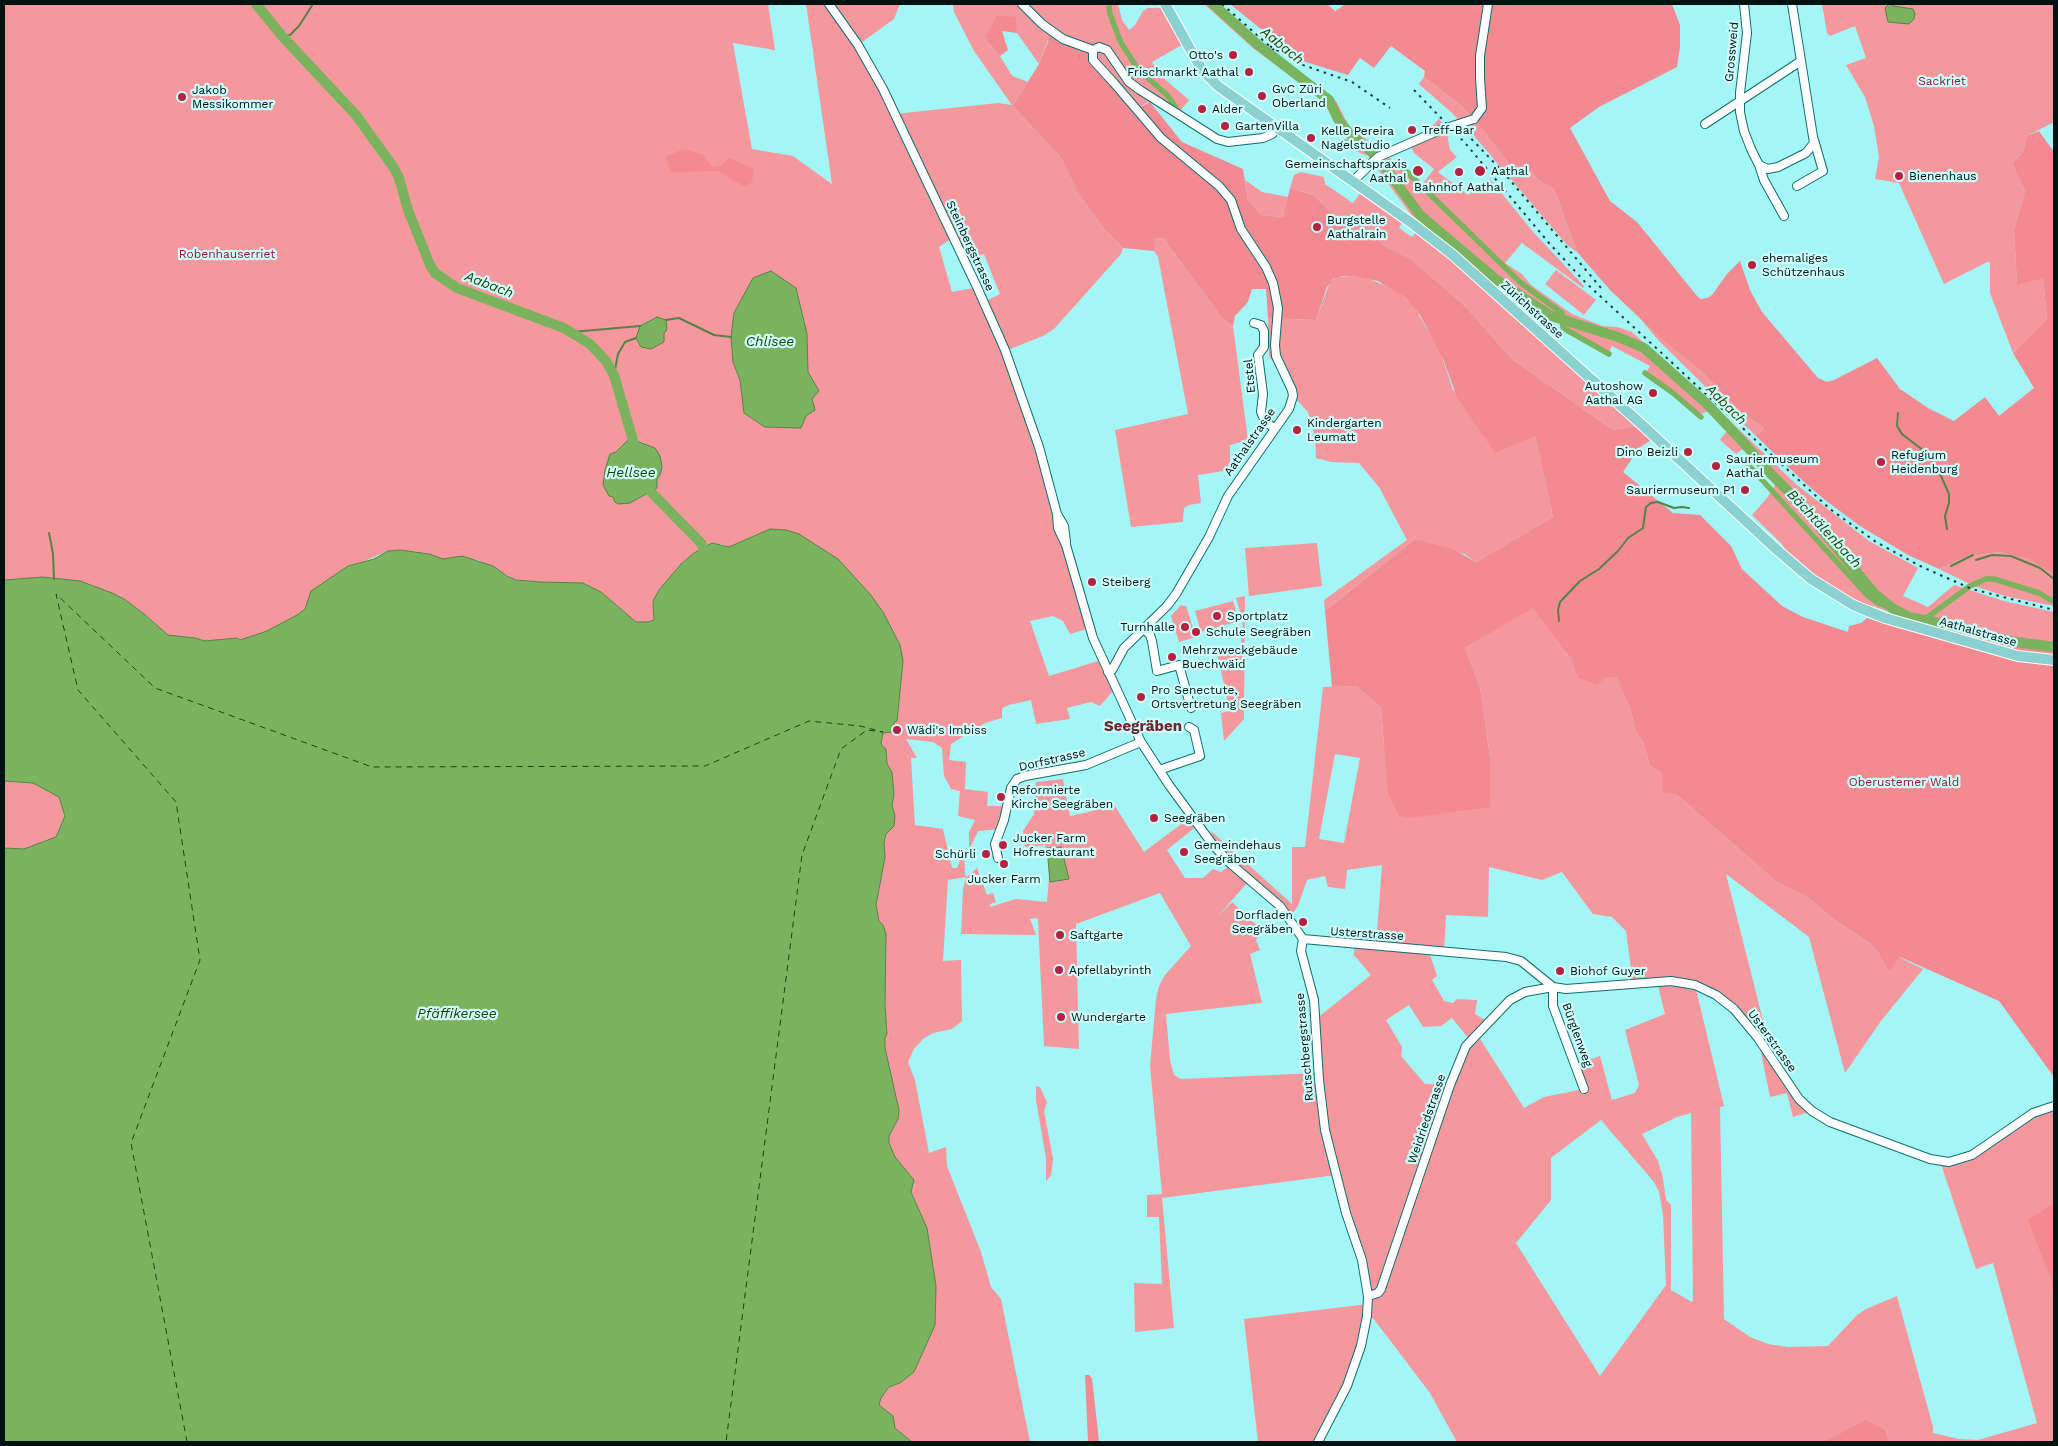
<!DOCTYPE html>
<html>
<head>
<meta charset="utf-8">
<style>
	body { margin:0 }
	#map { position:relative; width:2058px; height:1446px; overflow:hidden; background:#a4f5f5; font-family:"Work Sans",sans-serif }
	canvas { display:block }
	.frame { position:absolute; inset:0; border:5px solid #011; pointer-events:none }
</style>
</head>
<body>
<div id="map">
<canvas width="2058" height="1446"></canvas>
<div class="frame"></div>
</div>
<script>
const ctx = document.querySelector('canvas').getContext('2d');
ctx.lineJoin = 'round';
function fillPath(path, color) { ctx.fillStyle = color; ctx.fill(path, 'evenodd'); }
const poly = rows => new Path2D(rows.map(r => 'M' + r).join(''));
function stroke(path, color, width, dash) { ctx.strokeStyle = color; ctx.lineWidth = width; ctx.lineCap = dash ? 'butt' : 'round'; ctx.setLineDash(dash || []); ctx.stroke(path); }
function label(font, color, halo, rows, align = 'center') {
  ctx.font = font + ' "Work Sans",sans-serif'; ctx.lineWidth = 4.5; ctx.setLineDash([]); ctx.textBaseline = 'middle'; ctx.strokeStyle = halo; ctx.fillStyle = color; for (const [text, x, y, turn = 0] of rows) {
    ctx.save(); ctx.translate(x, y); ctx.rotate((+turn || 0) * Math.PI / 180); ctx.textAlign = isNaN(turn) ? turn : align; if (halo) ctx.strokeText(text, 0, 0); ctx.fillText(text, 0, 0); ctx.restore();
  }
}
fillPath(poly([
	[4,4,768,4,775,50,733,43,752,149,793,156,832,184,806,4,900,4,894,19,858,45,895,114,998,103,1012,105,974,51,954,12,953,4,1118,4,1122,20,1129,30,1135,25,1143,11,1148,8,1167,8,1187,42,1152,62,1160,75,1189,100,1177,115,1153,99,1136,109,1048,40,1039,64,1017,33,1015,17,985,38,1000,56,1012,76,1028,82,1013,106,1061,158,1078,193,1105,230,1123,248,1121,254,1054,329,1043,336,1005,351,1015,376,1090,628,1070,634,1063,621,1053,616,1030,621,1049,676,1098,661,1113,691,1100,706,1091,702,1067,708,1070,719,1036,724,1031,700,1009,705,1002,708,1002,718,985,723,951,744,949,760,966,762,965,789,988,792,987,806,1004,806,1001,829,978,831,969,850,969,832,975,820,958,816,960,791,951,789,944,776,942,748,933,742,906,739,917,758,911,758,915,825,943,829,952,868,957,868,964,850,965,875,967,877,977,868,987,895,993,893,996,902,990,904,990,907,1016,899,1047,902,1050,864,1045,845,1025,847,1023,831,1034,814,1036,782,1063,779,1070,816,1089,812,1113,803,1144,852,1192,816,1198,825,1167,850,1185,878,1203,878,1213,869,1221,872,1231,864,1213,845,1211,831,1292,904,1292,847,1305,847,1323,687,1357,686,1381,708,1384,745,1490,807,1490,757,1480,687,1465,648,1533,607,1571,659,1577,677,1616,677,1631,711,1635,730,1644,744,1650,766,1662,773,1676,794,1778,883,1808,897,1832,918,1871,944,1878,952,1889,970,1899,957,1923,969,1881,1021,1845,1073,1809,937,1726,874,1773,1060,1812,1111,1793,1117,1787,1093,1770,1097,1758,1038,1734,1009,1695,985,1724,1106,1720,1107,1724,1319,1750,1337,1768,1344,1788,1347,1828,1346,1857,1315,1866,1309,1897,1296,1933,1427,1933,1433,1959,1439,1978,1440,2037,1423,1993,1263,1976,1269,1940,1161,1962,1159,2033,1113,2054,1106,2054,1203,2029,1220,2051,1281,2054,1296,2054,1442,1889,1442,1886,1430,1866,1419,1823,1442,1457,1442,1430,1393,1373,1318,1368,1316,1361,1346,1318,1442,1258,1442,1244,1319,1368,1304,1368,1296,1336,1175,1162,1198,1174,1328,1135,1332,1134,1283,1162,1284,1159,1217,1147,1217,1147,1195,1162,1194,1150,1066,1156,999,1159,986,1165,975,1191,946,1160,893,1076,924,1079,1049,1044,1046,1038,920,1037,918,1030,919,1036,935,961,934,963,889,966,877,948,880,943,961,961,960,962,1021,952,1029,933,1033,923,1039,914,1049,908,1062,915,1080,929,1153,946,1147,947,1166,981,1252,991,1287,1001,1299,1030,1442,912,1442,895,1428,887,1411,879,1406,880,1398,890,1387,900,1383,914,1372,935,1325,936,1286,927,1228,911,1191,914,1184,910,1174,905,1170,895,1157,889,1143,889,1136,898,1119,899,1111,885,1048,885,1038,887,1034,885,1005,886,934,879,921,876,905,884,859,884,843,894,810,892,805,894,795,892,772,887,764,886,755,881,743,883,732,894,722,900,645,883,612,870,594,838,559,756,535,729,547,720,544,694,553,681,564,659,590,653,612,654,621,648,622,636,622,601,592,583,583,540,582,516,580,478,560,443,559,429,554,388,551,338,572,308,601,305,609,297,615,267,631,239,640,237,638,205,641,195,638,168,635,144,614,124,599,112,593,80,581,43,577,4,580],
	[951,239,964,260,984,254,1000,294,984,302,974,288,952,292,939,247],
	[657,317,666,320,667,329,651,349,642,324],
	[807,334,808,372,819,391,812,399,815,410,806,416,744,413,740,380,733,362],
	[627,441,642,442,647,445,651,492,630,503,609,495,603,485,605,470,616,452],
	[1335,754,1360,758,1344,843,1319,839],
	[1382,865,1376,946,1354,944,1354,955,1371,975,1316,1019,1318,1073,1181,1079,1174,1075,1170,1060,1166,1014,1262,1003,1250,954,1260,950,1256,940,1263,931,1232,902,1218,916,1248,882,1289,918,1298,906,1307,880,1325,876,1328,887,1345,889,1347,870],
	[1489,867,1542,880,1562,872,1593,914,1612,917,1626,931,1633,984,1657,982,1665,1014,1625,1030,1639,1085,1635,1093,1612,1100,1600,1056,1575,1065,1584,1089,1544,1097,1524,1108,1477,1034,1488,1022,1475,1014,1477,1000,1457,999,1453,1003,1444,1001,1432,980,1437,976,1429,951,1444,952,1446,915,1488,917],
	[1409,1005,1423,1027,1441,1026,1452,1018,1470,1040,1450,1085,1425,1084,1401,1056,1402,1047,1386,1020],
	[1691,1113,1693,1301,1692,1302,1671,1290,1671,1205,1666,1200,1663,1178,1658,1161,1642,1134,1677,1117],
	[1601,1120,1654,1182,1659,1192,1663,1215,1666,1285,1600,1376,1516,1243,1551,1200,1551,1158],
	[1204,4,1218,4,1265,46,1336,101,1350,128,1376,146,1421,186,1434,169,1414,153,1409,142,1420,138,1439,119,1449,131,1448,139,1450,150,1457,157,1438,172,1468,195,1490,179,1534,233,1584,286,1583,288,1522,243,1505,263,1522,274,1531,285,1572,314,1602,326,1618,327,1632,332,1706,398,1797,485,1869,541,1918,568,1903,596,1928,607,1954,585,2004,601,2054,612,2054,641,2010,635,1931,615,1916,622,1873,606,1870,612,1795,566,1782,544,1752,515,1767,498,1775,485,1744,448,1736,454,1720,440,1727,431,1738,442,1708,411,1696,416,1670,391,1645,374,1650,366,1612,346,1608,354,1565,331,1562,323,1543,319,1496,284,1431,230,1412,216,1368,156,1343,146,1348,136,1341,129,1326,102,1254,49],
	[1822,4,2054,4,2054,122,2027,136,2023,152,2012,163,2025,191,2014,230,2017,284,2043,277,2047,319,2013,353,1990,293,1990,262,1987,262,1944,284,1899,183,1875,179,1879,157,1874,126,1865,97,1846,65,1866,58,1855,26,1830,36,1827,33],
	[1424,77,1457,102,1474,119,1509,164,1528,168,1541,182,1554,189,1577,252,1567,245,1475,137,1452,113,1419,84],
	[1301,172,1324,177,1325,184,1353,203,1363,189,1405,218,1399,228,1412,237,1417,231,1475,279,1637,426,1613,430,1512,359,1466,307,1411,259,1384,246,1372,232,1353,232,1313,195,1290,188,1294,175],
	[1245,180,1262,192,1288,197,1283,217,1261,215,1248,200],
	[1156,238,1163,238,1222,318,1233,326,1248,440,1230,445,1230,470,1198,475,1201,503,1189,505,1184,508,1183,522,1131,527,1115,430,1188,414,1158,257,1154,251],
	[1556,270,1596,300,1584,315,1545,284],
	[1352,276,1369,279,1389,287,1406,298,1413,305,1440,351,1453,390,1535,436,1553,517,1476,562,1464,554,1415,539,1325,611,1324,600,1407,540,1379,487,1359,463,1331,462,1316,458,1315,437,1308,412,1293,396,1281,367,1277,367,1269,356,1268,318,1316,320,1330,282,1337,277],
	[1639,317,1700,370,1743,414,1764,428,1756,436,1659,341],
	[1317,543,1322,586,1249,596,1245,548],
	[2000,552,2028,559,2054,575,2054,606,2005,596,1974,586,1939,569,1973,554,1978,555],
	[1245,596,1244,719,1224,741,1221,713,1230,711,1217,653,1241,645,1243,621,1236,598],
	[1233,601,1239,621,1201,632,1195,611],
	[1181,605,1186,606,1196,637,1179,642,1171,616],
	[4,781,33,783,59,797,65,816,56,837,24,849,4,848],
	[1036,1086,1040,1087,1047,1102,1044,1111,1053,1159,1051,1175,1046,1181,1046,1158,1036,1100]
]), '#f5989e');
fillPath(poly([
	[1230,4,1327,4,1335,11,1346,4,1672,4,1680,25,1680,47,1677,67,1599,107,1570,128,1610,201,1637,222,1697,296,1701,299,1707,298,1712,295,1727,274,1740,261,1750,290,1762,312,1818,378,1827,382,1834,380,1877,358,1900,389,1928,408,1954,421,1985,397,1999,416,2034,388,2013,353,2047,319,2043,278,2017,285,2014,230,2025,191,2012,163,2023,152,2027,136,2039,131,2054,152,2054,575,2028,559,2000,552,1978,555,1973,554,1939,569,1908,555,1860,526,1825,500,1802,480,1756,436,1764,428,1743,414,1700,370,1661,338,1611,291,1577,252,1554,189,1541,182,1528,168,1509,164,1474,119,1457,102,1424,77,1425,71,1391,46,1374,68,1360,58,1348,75,1299,60],
	[997,15,1016,17,1017,33,1002,31,1008,50,1000,56,985,38],
	[1052,32,1093,50,1092,55,1136,109,1150,102,1182,142,1243,169,1248,200,1261,215,1283,217,1290,188,1313,195,1353,232,1372,232,1384,246,1411,259,1466,307,1512,359,1613,430,1637,426,1651,440,1639,448,1623,472,1673,513,1700,515,1731,546,1742,569,1782,606,1803,617,1848,632,1849,626,1861,623,1867,618,1915,632,1931,615,2010,635,2054,641,2054,1077,1999,1001,1900,957,1889,971,1878,952,1871,944,1832,918,1808,897,1778,883,1676,794,1663,792,1662,773,1650,766,1644,744,1635,730,1631,711,1616,677,1604,678,1598,685,1577,677,1571,659,1533,608,1465,648,1480,687,1490,757,1490,807,1410,818,1399,816,1388,793,1381,708,1357,686,1332,687,1325,611,1415,539,1453,549,1476,562,1553,517,1535,436,1495,453,1457,397,1443,359,1420,315,1406,298,1378,281,1352,276,1343,276,1333,279,1327,287,1316,320,1268,318,1266,289,1252,289,1248,302,1235,316,1233,326,1222,318,1163,238,1156,238,1154,251,1123,248,1105,230,1078,193,1061,158,1013,106,1039,64],
	[683,149,702,154,712,167,722,165,729,158,754,169,752,182,745,187,718,171,671,172,665,157],
	[2054,1203,2054,1296,2051,1281,2028,1220],
	[1085,1375,1089,1375,1092,1378,1099,1442,1088,1442],
	[1866,1419,1886,1430,1889,1442,1823,1442]
]), '#f38a92');
const water = poly([
	[1889,4,1892,4,1893,6,1913,9,1915,13,1914,19,1909,24,1888,22,1885,8,1889,4],
	[771,271,796,288,807,334,808,372,819,391,812,399,815,410,806,416,801,428,765,427,744,413,740,380,733,362,731,337,734,313,753,278,771,271],
	[657,317,666,320,667,330,664,333,664,342,651,349,641,347,636,338,640,326,657,317],
	[634,440,655,448,660,456,662,467,660,475,657,479,657,488,630,503,618,504,615,502,613,497,609,496,603,485,605,470,610,454,616,452,627,441,634,440],
	[770,529,786,530,799,534,838,559,870,594,883,612,900,645,903,661,897,721,894,722,893,732,883,733,881,743,882,746,886,749,887,764,892,772,894,795,892,805,895,816,894,826,886,834,884,843,885,857,876,905,879,921,883,925,886,934,885,1005,887,1034,885,1038,885,1048,899,1110,898,1119,889,1136,889,1143,895,1157,914,1180,911,1192,927,1228,936,1286,935,1325,914,1372,900,1383,889,1387,881,1398,879,1405,893,1416,895,1428,912,1442,4,1442,4,848,24,849,56,837,65,816,59,797,33,783,4,781,4,580,43,577,80,581,112,593,124,599,144,614,168,635,195,638,205,641,237,638,240,640,267,631,297,615,305,609,311,591,348,566,374,559,388,551,400,550,429,554,443,559,462,556,493,566,507,576,516,580,540,582,583,583,601,592,636,622,648,622,654,620,653,601,659,590,681,564,694,553,712,543,729,547,770,529],
	[1061,847,1069,879,1050,882,1047,848,1061,847]
]);
fillPath(water, '#7bb25e');
stroke(water, '#568247', 1);
stroke(poly([
	[282,36,290,35,299,26,313,4],
	[666,320,679,318,714,335,731,337],
	[572,332,640,326],
	[614,375,618,354,625,342,636,338],
	[1898,413,1897,426,1902,434,1928,454,1941,476,1949,494,1949,503,1945,516,1947,529],
	[49,533,53,554,54,579],
	[1976,560,1992,555,2011,556,2040,568,2054,579],
	[1951,566,1973,555],
	[1559,621,1558,610,1560,602,1580,581,1599,569,1618,551,1628,538,1643,528,1646,507,1651,503,1658,502,1674,508,1682,507,1689,508]
]), '#568247', 2);
stroke(poly([
	[1109,4,1110,14,1121,43,1138,69,1168,96,1175,106],
	[1345,142,1371,151],
	[1384,164,1398,166,1404,169,1521,283,1562,313,1563,327,1565,329,1609,354],
	[1645,373,1673,393,1701,417],
	[1743,459,1867,595,1878,603,1892,608],
	[1925,619,1970,586,1986,579,1994,579,2039,593,2054,602]
]), '#7bb25e', 5.5);
stroke(poly([
	[256,4,282,36,356,115,394,168,399,178,408,210,430,265,435,273,457,288,564,328,590,344,606,361,614,375,637,454],
	[1213,4,1257,44,1329,100,1338,119,1348,132,1374,154],
	[1381,162,1420,215,1497,280,1551,316,1618,337,1644,348,1706,403,1742,441,1770,473,1809,512,1825,534,1874,593,1892,608,1909,617,1961,628,2008,641,2054,647],
	[645,482,651,492,701,543,703,547,704,560]
]), '#7bb25e', 10);
stroke(poly([
	[187,1442,131,1143,200,960,176,802,78,690,56,594,155,688,372,767,705,766,809,721,860,726,883,732,867,730,841,749,802,855,726,1442]
]), '#204306', 1, [6, 5]);
const minor = poly([
	[829,4,858,45,883,89,977,287,1005,350,1039,447,1057,514,1058,528,1066,545,1093,638,1141,742,1169,785,1213,845,1231,864,1280,906,1303,939],
	[1022,4,1042,24,1063,39,1093,50,1099,47,1107,50,1129,82,1140,90,1217,139,1228,142,1263,138,1272,134,1277,129],
	[1744,4,1747,33,1740,93,1740,112,1744,131,1751,149,1759,165,1768,169,1778,167,1806,153,1814,143,1792,4],
	[1093,50,1093,60,1114,83,1161,138,1219,186,1231,200,1241,229,1266,267,1273,283,1278,308,1275,345,1276,356,1292,390,1293,396,1289,409,1228,496,1209,537,1176,594,1167,606,1124,648,1112,670,1108,672],
	[1474,119,1482,108,1480,78,1480,56,1488,4],
	[1705,124,1801,61],
	[1759,165,1764,180,1784,216],
	[1352,182,1378,157,1440,130],
	[1797,186,1823,171,1814,140],
	[1254,323,1261,325,1264,331,1264,347,1258,355,1263,394,1261,412,1265,421,1275,429],
	[1057,514,1064,526,1066,542],
	[1144,629,1150,635,1152,641,1157,671,1179,665,1191,708],
	[1159,770,1200,756,1194,730,1189,727],
	[998,858,995,844,1004,820,1011,788,1017,779,1025,776,1086,765,1141,742],
	[1303,939,1506,957,1521,961,1553,987,1566,989,1671,981,1695,985,1716,995,1734,1009,1758,1038,1799,1099,1812,1111,1830,1122,1930,1159,1949,1162,1972,1155,2033,1113,2054,1106],
	[1303,939,1301,951,1314,1000,1319,1080,1325,1130,1346,1213,1362,1260,1368,1296,1367,1316,1361,1346,1347,1386,1318,1442],
	[1553,987,1553,1006,1584,1089],
	[1368,1296,1378,1293,1381,1289,1450,1085,1466,1046,1510,1000,1525,992,1553,987]
]);
const major = poly([
	[1165,4,1202,70,1218,86,1413,224,1453,255,1640,423,1776,549,1811,579,1853,605,1885,618,2018,656,2054,660]
]);
stroke(minor, '#106e6e', 10);
stroke(major, '#fff', 12);
stroke(minor, '#fff', 8);
stroke(major, '#8bd1d1', 10);
stroke(poly([
	[1222,4,1274,50],
	[1270,46,1300,64,1352,82,1390,108],
	[1414,90,1466,144,1549,243,1586,283,1830,509,1876,542,1922,567,1972,589,2054,610],
	[1461,128,1504,173,1601,288]
]), '#1f3c3c', 2, [2.5, 5]);
const minorBridge = poly([
	[1440,130,1474,119]
]);
stroke(minorBridge, '#106e6e', 10, []);
stroke(minorBridge, '#fff', 8);
for (const [x, y, r, color] of [
	[1233,55,5,"#b52241"],
	[1249,72,5,"#b52241"],
	[1262,96,5,"#b52241"],
	[182,97,5,"#b52241"],
	[1202,109,5,"#b52241"],
	[1225,126,5,"#b52241"],
	[1412,130,5,"#b52241"],
	[1311,138,5,"#b52241"],
	[1418,171,6,"#b52241"],
	[1480,171,6,"#b52241"],
	[1459,172,5,"#b52241"],
	[1899,176,5,"#b52241"],
	[1317,227,5,"#b52241"],
	[1752,265,5,"#b52241"],
	[1653,393,5,"#b52241"],
	[1297,430,5,"#b52241"],
	[1688,452,5,"#b52241"],
	[1881,462,5,"#b52241"],
	[1716,466,5,"#b52241"],
	[1745,490,5,"#b52241"],
	[1092,582,5,"#b52241"],
	[1217,616,5,"#b52241"],
	[1185,627,5,"#b52241"],
	[1196,632,5,"#b52241"],
	[1172,657,5,"#b52241"],
	[1141,697,5,"#b52241"],
	[897,730,5,"#b52241"],
	[1001,797,5,"#b52241"],
	[1154,818,5,"#b52241"],
	[1003,845,5,"#b52241"],
	[1184,852,5,"#b52241"],
	[986,854,5,"#b52241"],
	[1004,864,5,"#b52241"],
	[1303,922,5,"#b52241"],
	[1060,935,5,"#b52241"],
	[1059,970,5,"#b52241"],
	[1560,971,5,"#b52241"],
	[1061,1017,5,"#b52241"]
]) { const dot = new Path2D(); dot.arc(x, y, r, 0, 2 * Math.PI); ctx.fillStyle = color; ctx.fill(dot); stroke(dot, '#cdfcfb', 2); }
label('12px', '#011', '#cdfcfb', [
	["Grossweid",1732,52,-85],
	["Steinbergstrasse",970,246,65],
	["Zürichstrasse",1532,310,42],
	["Etstel",1250,376,-95],
	["Aathalstrasse",1250,442,-55],
	["Aathalstrasse",1978,632,16],
	["Dorfstrasse",1052,760,-13],
	["Usterstrasse",1367,934,4],
	["Bürglenweg",1577,1035,70],
	["Usterstrasse",1772,1041,54],
	["Rutschbergstrasse",1305,1047,-95],
	["Weidriedstrasse",1427,1119,-71]
]);
label('12px', '#011', '#cdfcfb', [
	["Otto's",1223,55,"right"],
	["Frischmarkt Aathal",1239,72,"right"],
	["GvC Züri",1272,89],
	["Oberland",1272,103],
	["Jakob",192,90],
	["Messikommer",192,104],
	["Alder",1212,109],
	["GartenVilla",1235,126],
	["Treff-Bar",1422,130],
	["Kelle Pereira",1321,131],
	["Nagelstudio",1321,145],
	["Gemeinschaftspraxis",1407,164,"right"],
	["Aathal",1407,178,"right"],
	["Aathal",1491,171],
	["Bienenhaus",1909,176],
	["Bahnhof Aathal",1459,187,"center"],
	["Burgstelle",1327,220],
	["Aathalrain",1327,234],
	["ehemaliges",1762,258],
	["Schützenhaus",1762,272],
	["Autoshow",1643,386,"right"],
	["Aathal AG",1643,400,"right"],
	["Kindergarten",1307,423],
	["Leumatt",1307,437],
	["Dino Beizli",1678,452,"right"],
	["Refugium",1891,455],
	["Heidenburg",1891,469],
	["Sauriermuseum",1726,459],
	["Aathal",1726,473],
	["Sauriermuseum P1",1735,490,"right"],
	["Steiberg",1102,582],
	["Sportplatz",1227,616],
	["Turnhalle",1175,627,"right"],
	["Schule Seegräben",1206,632],
	["Mehrzweckgebäude",1182,650],
	["Buechwäid",1182,664],
	["Pro Senectute,",1151,690],
	["Ortsvertretung Seegräben",1151,704],
	["Wädi's Imbiss",907,730],
	["Reformierte",1011,790],
	["Kirche Seegräben",1011,804],
	["Seegräben",1164,818],
	["Jucker Farm",1013,838],
	["Hofrestaurant",1013,852],
	["Gemeindehaus",1194,845],
	["Seegräben",1194,859],
	["Schürli",976,854,"right"],
	["Jucker Farm",1004,879,"center"],
	["Dorfladen",1293,915,"right"],
	["Seegräben",1293,929,"right"],
	["Saftgarte",1070,935],
	["Apfellabyrinth",1069,970],
	["Biohof Guyer",1570,971],
	["Wundergarte",1071,1017]
], 'left');
label('12px', '#931632', '#cdfcfb', [
	["Sackriet",1942,81],
	["Robenhauserriet",227,254],
	["Oberustemer Wald",1904,782]
]);
label('italic 14px', '#204306', '#cdfcfb', [
	["Aabach",1282,46,39],
	["Aabach",489,285,21],
	["Chlisee",770,342],
	["Aabach",1726,405,45],
	["Hellsee",631,473],
	["Bächtälenbach",1824,529,47],
	["Pfäffikersee",457,1014]
]);
label('bold 15px', '#6c262f', '#cdfcfb', [
	["Seegräben",1143,727]
]);
</script>
</body>
</html>
